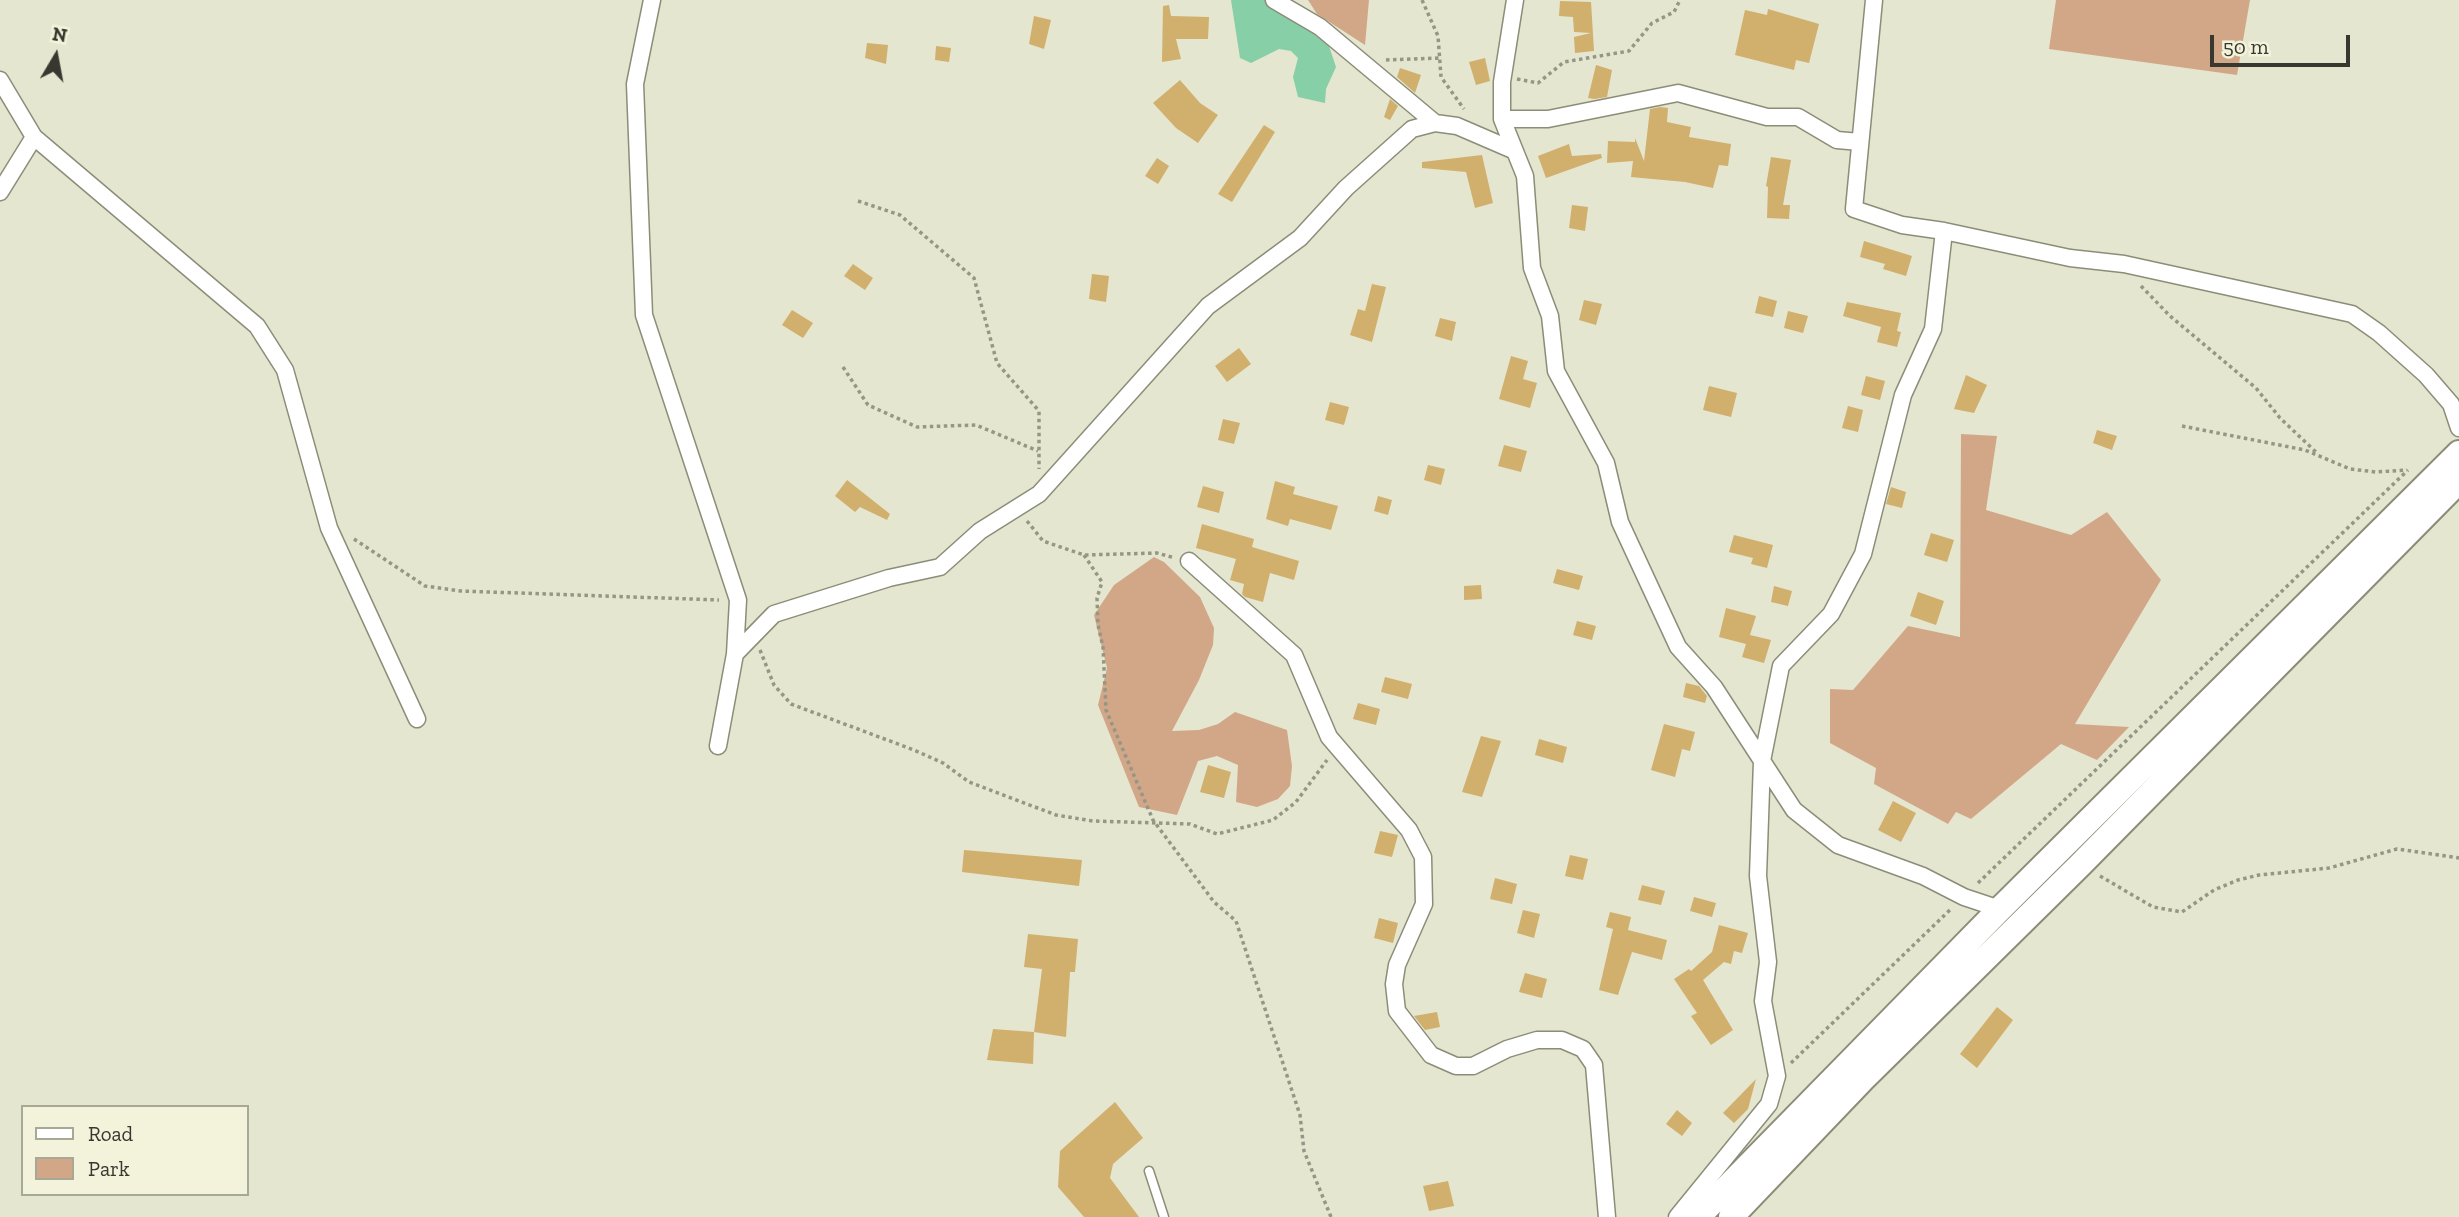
<!DOCTYPE html>
<html>
<head>
<meta charset="utf-8">
<style>
	body { margin:0 }
	#map { position:relative; width:2459px; height:1217px; overflow:hidden; background:#e5e6cf; font-family:"Zilla Slab",serif }
	canvas { display:block }
	.legend { position:absolute; left:21px; top:1105px; width:228px; height:91px; box-sizing:border-box; background:#f3f3dc; border:2px solid #a8a897; margin:0; padding:9px 12px; list-style:none; font-size:21px; color:#37382f }
	.legend li { display:flex; align-items:center; gap:14px; height:35px }
	.legend b { width:35px; border:2px solid #a8a897 }
	.north { position:absolute; left:21px; top:21px; width:70px; height:70px; -webkit-text-stroke:5px #f3f3dc; paint-order:stroke; rotate:10deg; font-size:19px; font-weight:700; line-height:28px; text-align:center; color:#37382f }
	.north::after { content:''; display:block; margin:auto; width:24px; height:32px; background:#37382f; clip-path:polygon(50% 0,100% 100%,50% 72%,0 100%) }
	.scale { position:absolute; left:2210px; top:35px; width:140px; height:32px; box-sizing:border-box; border:4px solid #37382f; border-top:0; padding-left:9px; font-size:21px; line-height:24px; white-space:nowrap; color:#37382f; -webkit-text-stroke:5px #f3f3dc; paint-order:stroke }
</style>
</head>
<body>
<div id="map">
<canvas width="2459" height="1217"></canvas>
<ul class="legend">
<li><b style="height:9px;background:#fff"></b>Road</li>
<li><b style="height:19px;background:#d2a788"></b>Park</li>
</ul>
<div class="north">N</div>
<div class="scale">50 m</div>
</div>
<script>
const ctx = document.querySelector('canvas').getContext('2d');
ctx.lineJoin = 'round';
function fillPath(path, color) { ctx.fillStyle = color; ctx.fill(path, 'evenodd'); }
const poly = rows => new Path2D(rows.map(r => 'M' + r).join(''));
function stroke(path, color, width, dash) { ctx.strokeStyle = color; ctx.lineWidth = width; ctx.lineCap = dash ? 'butt' : 'round'; ctx.setLineDash(dash || []); ctx.stroke(path); }
fillPath(poly([
	[1308,0,1369,0,1365,45,1317,14],
	[2056,0,2250,0,2237,75,2049,49],
	[1961,434,1997,436,1986,510,2071,535,2107,512,2161,580,2075,724,2129,727,2097,760,2061,744,1971,819,1956,812,1948,824,1874,784,1876,768,1830,743,1830,689,1853,690,1908,626,1960,637],
	[1154,557,1164,562,1200,597,1214,628,1213,645,1199,680,1172,731,1199,730,1218,724,1235,712,1287,730,1292,766,1290,786,1278,799,1257,807,1236,802,1238,765,1217,756,1198,761,1177,815,1139,807,1098,705,1107,668,1094,615,1114,585]
]), '#d2a788');
fillPath(poly([
	[1231,0,1267,0,1307,25,1329,46,1336,67,1326,89,1325,103,1298,97,1293,77,1298,58,1291,51,1279,49,1251,63,1240,58]
]), '#86cfa7');
fillPath(poly([
	[1560,1,1591,2,1594,51,1575,53,1574,37,1591,33,1574,32,1573,17,1559,16],
	[1169,5,1171,16,1209,17,1208,39,1176,39,1181,59,1162,62,1163,6],
	[1768,9,1819,24,1809,63,1796,60,1794,70,1735,55,1745,10,1767,15],
	[1034,16,1051,20,1044,49,1029,44],
	[867,43,888,45,886,64,865,58],
	[936,46,951,48,949,62,935,60],
	[1485,58,1490,81,1476,85,1469,62],
	[1596,65,1612,70,1607,97,1594,99,1588,98],
	[1400,68,1421,75,1415,93,1397,77],
	[1180,80,1200,103,1218,115,1198,143,1176,128,1153,103],
	[1390,99,1398,106,1390,120,1384,117],
	[1660,107,1668,108,1667,122,1691,127,1689,137,1731,144,1728,166,1719,165,1713,188,1685,182,1631,177,1633,161,1607,163,1608,141,1635,142,1635,138,1644,161,1650,109],
	[1264,125,1275,132,1232,202,1218,194],
	[1569,144,1572,156,1601,154,1602,158,1546,178,1538,156],
	[1482,155,1493,203,1475,208,1466,172,1422,168,1422,162],
	[1771,157,1791,160,1783,205,1790,205,1789,219,1767,218,1768,187,1766,186],
	[1157,158,1169,166,1158,184,1145,176],
	[1572,205,1588,207,1585,231,1569,228],
	[1864,241,1912,256,1906,276,1883,269,1885,264,1860,257],
	[853,264,873,278,865,290,844,276],
	[1092,274,1109,276,1106,302,1089,299],
	[1372,284,1386,287,1372,342,1350,335,1358,309,1365,311],
	[1759,296,1777,301,1773,317,1755,313],
	[1584,300,1602,304,1596,325,1579,320],
	[1847,302,1901,313,1897,331,1901,332,1897,347,1877,342,1881,327,1843,316],
	[792,310,813,323,803,338,782,325],
	[1788,311,1808,316,1803,333,1784,328],
	[1440,318,1456,322,1452,341,1435,336],
	[1239,348,1251,364,1227,382,1215,366],
	[1511,356,1528,361,1523,379,1537,383,1530,408,1499,399],
	[1966,375,1987,385,1974,413,1954,409],
	[1866,376,1885,381,1880,400,1861,395],
	[1709,386,1737,393,1731,417,1703,410],
	[1330,402,1349,407,1344,425,1325,420],
	[1848,406,1863,410,1858,432,1842,428],
	[1223,419,1240,423,1234,444,1218,440],
	[2097,430,2117,436,2112,450,2093,443],
	[1504,445,1527,451,1521,472,1498,466],
	[1428,465,1445,469,1441,485,1424,480],
	[847,480,890,514,887,520,860,507,855,512,835,496],
	[1275,481,1295,487,1293,494,1338,506,1331,530,1290,519,1288,526,1266,519],
	[1203,486,1224,492,1219,513,1197,507],
	[1891,487,1906,492,1902,508,1886,504],
	[1378,496,1392,500,1388,515,1374,511],
	[1202,524,1254,539,1252,547,1299,561,1294,580,1270,573,1263,602,1245,597,1242,594,1244,584,1230,580,1236,559,1196,548],
	[1931,533,1954,540,1947,562,1924,555],
	[1734,535,1773,545,1767,568,1751,564,1753,558,1729,552],
	[1557,569,1583,576,1579,590,1553,583],
	[1481,585,1482,599,1464,600,1464,586],
	[1774,586,1792,591,1788,606,1771,602],
	[1918,592,1944,601,1936,625,1910,616],
	[1726,608,1756,616,1750,635,1771,640,1764,663,1742,657,1746,644,1719,637],
	[1577,621,1596,626,1592,640,1573,635],
	[1385,677,1412,684,1408,699,1381,692],
	[1686,683,1699,686,1707,696,1705,703,1683,697],
	[1358,703,1380,709,1376,725,1353,719],
	[1664,724,1695,732,1690,751,1682,749,1675,777,1651,770],
	[1481,736,1501,741,1482,797,1462,792],
	[1539,739,1567,747,1563,763,1535,755],
	[1208,765,1231,772,1224,798,1200,792],
	[1893,801,1916,813,1901,842,1878,830],
	[1380,831,1398,835,1392,857,1374,853],
	[964,850,1082,860,1079,886,962,872],
	[1570,855,1588,859,1583,880,1565,876],
	[1495,878,1517,884,1512,904,1490,899],
	[1642,885,1665,891,1661,905,1638,900],
	[1694,897,1716,903,1712,917,1690,911],
	[1523,910,1540,914,1534,938,1517,933],
	[1610,912,1631,917,1628,930,1667,940,1662,960,1632,952,1618,995,1599,990,1613,929,1606,927],
	[1379,918,1398,923,1393,943,1374,938],
	[1719,925,1748,933,1742,953,1734,951,1731,964,1724,962,1703,980,1733,1030,1711,1045,1691,1016,1697,1013,1674,979,1689,969,1691,971,1712,952],
	[1028,934,1078,939,1075,972,1070,972,1066,1037,1034,1032,1042,969,1024,967],
	[1525,973,1547,979,1542,998,1519,992],
	[1997,1007,2013,1020,1977,1068,1960,1054],
	[1437,1012,1440,1027,1425,1030,1414,1016],
	[993,1029,1034,1032,1033,1064,987,1060],
	[1756,1079,1748,1109,1734,1123,1723,1113],
	[1115,1102,1143,1138,1113,1164,1110,1178,1139,1217,1084,1217,1058,1187,1060,1151],
	[1677,1110,1692,1123,1682,1136,1666,1124],
	[1448,1181,1454,1206,1429,1211,1423,1186]
]), '#d1af6d');
const lane = poly([
	[1149,1171,1164,1217]
]);
const street = poly([
	[652,0,635,84,644,315,738,600,735,654],
	[1274,0,1320,27,1435,123],
	[1515,0,1502,82,1502,119,1525,176,1532,268,1550,316,1556,371,1606,463,1620,522,1678,647,1714,687,1794,810,1838,845,1923,876,1964,897,2000,909],
	[0,80,34,137,257,326,285,370,329,528,417,719],
	[1502,119,1548,119,1678,93,1767,117,1798,117,1837,140,1860,142],
	[0,192,34,137],
	[1944,231,2070,258,2124,264,2352,314,2379,333,2426,375,2451,404,2459,428],
	[1189,561,1294,655,1329,737,1409,830,1423,857,1424,904,1397,965,1394,984,1397,1011,1431,1055,1456,1066,1473,1066,1507,1049,1537,1040,1562,1040,1583,1049,1594,1065,1607,1217],
	[718,746,735,654,774,614,889,578,940,567,980,531,1039,494,1208,306,1300,238,1346,188,1412,129,1435,123,1457,126,1515,151],
	[1677,1217,1769,1104,1777,1076,1763,1001,1768,962,1758,876,1762,761,1781,666,1831,614,1863,554,1903,395,1933,329,1944,231,1902,225,1854,209,1874,0]
]);
const primary = poly([
	[1698,1217,2000,909,2459,453],
	[1731,1217,1863,1079,2080,865,2459,481]
]);
stroke(lane, '#8c8d78', 11);
stroke(street, '#8c8d78', 19);
stroke(primary, '#8c8d78', 28);
stroke(poly([
	[1422,0,1438,36,1441,77,1464,109],
	[1386,60,1440,58],
	[1517,79,1538,83,1564,62,1629,51,1652,23,1674,12,1680,0],
	[858,201,900,215,974,278,997,363,1039,411,1039,469],
	[2141,286,2170,316,2256,388,2280,418,2317,453],
	[843,367,868,405,917,427,976,425,1038,451],
	[2182,426,2305,450,2350,469,2376,472,2407,470],
	[1027,521,1043,541,1084,555,1157,553,1175,558],
	[354,539,425,586,461,591,719,600],
	[1084,555,1102,582,1097,598,1098,625,1103,647,1106,710,1153,820,1214,902,1236,921,1300,1115,1304,1151,1331,1217],
	[760,650,774,685,791,704,914,750,943,763,969,782,1056,815,1093,821,1190,824,1217,834,1273,820,1296,802,1327,760],
	[2100,876,2153,907,2182,912,2214,890,2238,880,2259,875,2329,868,2397,849,2459,858],
	[1978,883,2408,470],
	[1791,1063,1952,908]
]), '#959685', 3.5, [3.5, 3.5]);
stroke(lane, '#fff', 8);
stroke(street, '#fff', 16);
stroke(primary, '#fff', 24);
</script>
</body>
</html>
